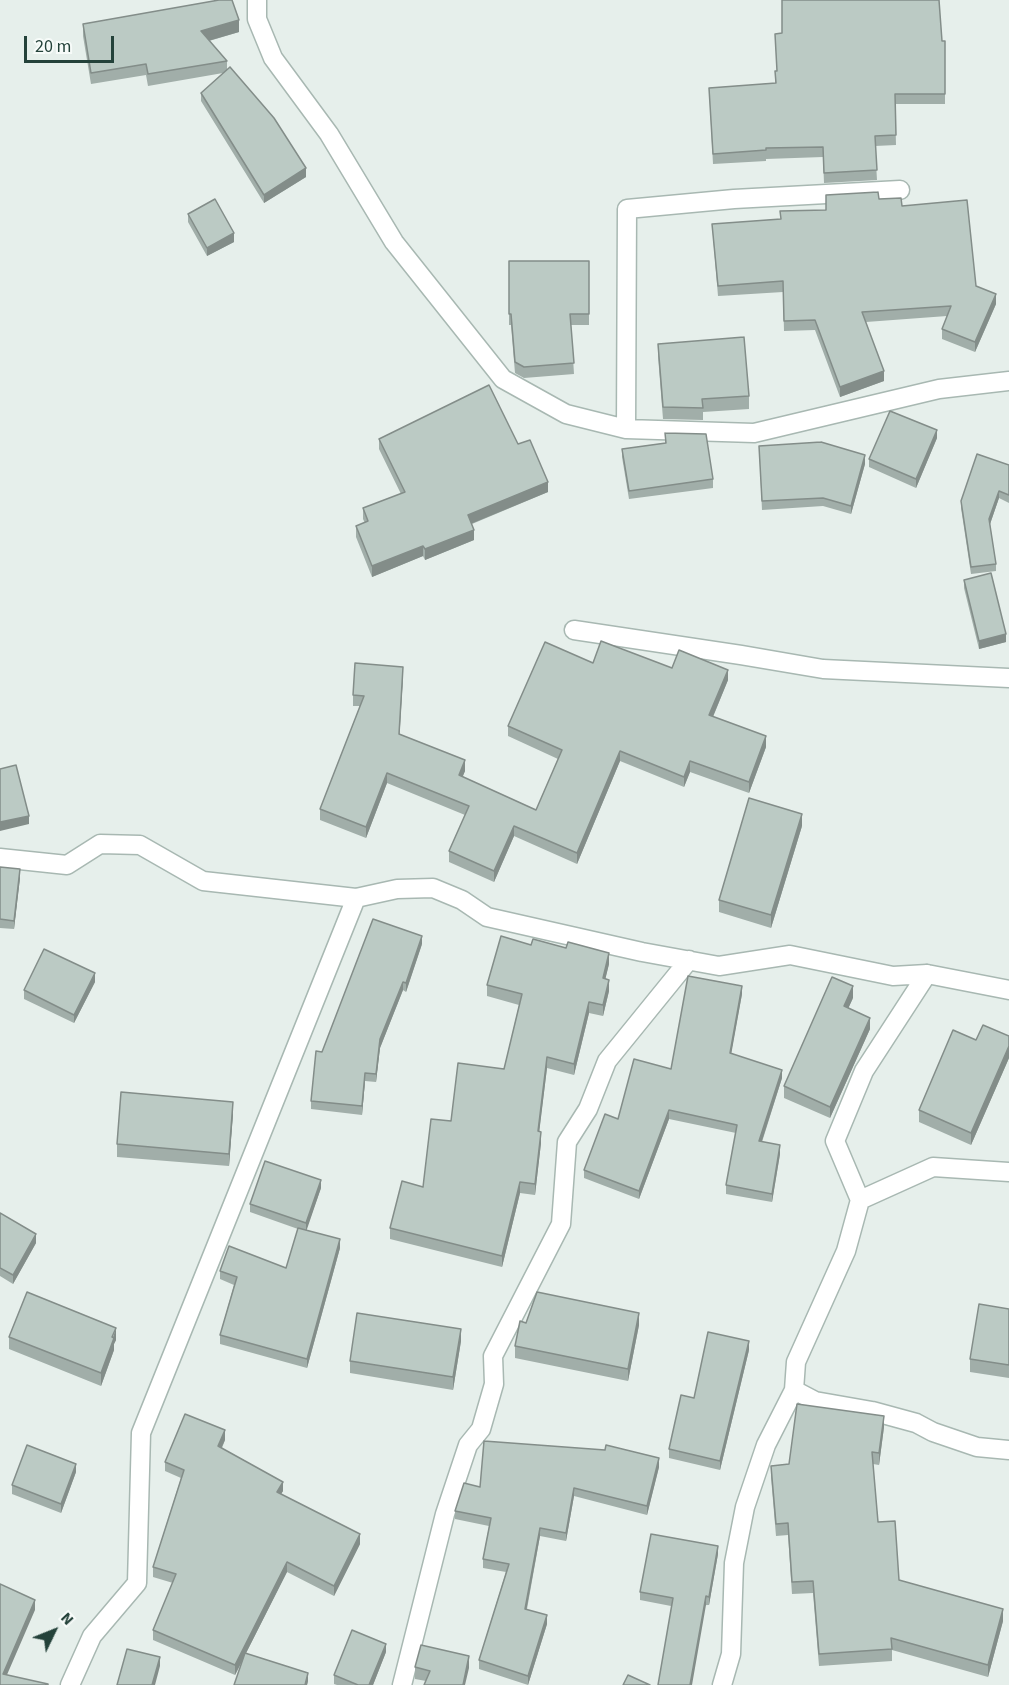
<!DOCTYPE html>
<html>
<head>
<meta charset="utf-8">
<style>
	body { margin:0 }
	#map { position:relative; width:1009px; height:1685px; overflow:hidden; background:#e6efeb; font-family:"Source Sans 3",sans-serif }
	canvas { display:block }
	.north { position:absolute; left:24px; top:1601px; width:60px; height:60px; -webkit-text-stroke:4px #f7fbf9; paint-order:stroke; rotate:47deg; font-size:16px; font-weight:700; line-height:24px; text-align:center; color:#24423a }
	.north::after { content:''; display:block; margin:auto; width:21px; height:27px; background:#24423a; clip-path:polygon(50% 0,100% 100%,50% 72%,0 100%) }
	.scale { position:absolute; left:24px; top:36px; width:90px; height:27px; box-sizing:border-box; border:3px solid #24423a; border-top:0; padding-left:8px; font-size:18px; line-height:21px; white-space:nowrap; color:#24423a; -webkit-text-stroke:4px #f7fbf9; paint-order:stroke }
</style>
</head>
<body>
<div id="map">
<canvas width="1009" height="1685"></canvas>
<div class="north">N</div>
<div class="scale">20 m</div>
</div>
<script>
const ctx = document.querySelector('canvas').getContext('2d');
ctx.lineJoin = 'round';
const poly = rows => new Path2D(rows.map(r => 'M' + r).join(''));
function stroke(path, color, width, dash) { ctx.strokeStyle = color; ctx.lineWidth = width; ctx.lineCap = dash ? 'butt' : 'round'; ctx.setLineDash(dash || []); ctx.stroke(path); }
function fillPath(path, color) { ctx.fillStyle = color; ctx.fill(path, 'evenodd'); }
const minor = poly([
	[257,0,257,19,273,58,329,134,394,242,503,379,566,414,626,429],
	[900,190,734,199,627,209,626,429,754,433,939,389,1009,381],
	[574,630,741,655,823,669,1009,678],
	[0,858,67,865,100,844,140,845,203,881,356,898,397,889,433,888,462,900,487,917,642,952,719,966,790,955,893,976,927,974,1009,990],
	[860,1200,933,1167,1009,1172],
	[794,1390,815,1401,872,1411,916,1423,933,1432,977,1447,1009,1450],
	[70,1685,92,1636,137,1583,141,1433,356,898],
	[402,1685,445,1514,468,1445,481,1429,494,1384,493,1356,561,1224,567,1142,588,1109,607,1061,689,960],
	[722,1685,731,1654,734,1563,745,1507,766,1445,794,1390,796,1362,846,1251,860,1200,835,1141,864,1071,927,974]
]);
stroke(minor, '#a8b8b2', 21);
stroke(minor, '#fff', 18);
fillPath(poly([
	[83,24,239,32,209,41,227,61,227,70,306,177,264,203,201,101,201,93,223,73,148,86,146,75,91,84,83,36],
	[775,34,945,41,945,104,895,104,896,145,875,146,877,180,824,183,823,157,766,159,766,161,713,164,709,88,775,83,777,71],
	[826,195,879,199,902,206,976,286,996,304,975,352,942,339,942,329,947,316,866,322,884,381,840,397,815,330,784,331,783,292,718,296,712,224,780,219,826,210],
	[188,214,234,242,207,256,188,222],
	[509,261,589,261,589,325,571,325,574,374,524,378,515,373,511,325,509,325],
	[658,344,749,396,749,409,703,412,703,420,663,419,658,356],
	[665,433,713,479,713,488,629,499,622,457,622,449,665,443],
	[937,438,916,488,869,467,869,459],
	[379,439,518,444,548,492,472,524,474,540,425,560,423,556,372,577,356,537,356,526,365,523,363,519,363,508,401,494,379,449],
	[759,446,865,464,851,514,823,506,762,510],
	[1009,465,1009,503,999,498,990,524,996,564,996,571,971,574,961,508,961,501],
	[964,580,1006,642,979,649,964,588],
	[593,663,672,668,728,680,713,717,766,747,749,793,690,772,684,787,620,761,577,864,514,836,494,882,449,862,449,851,465,815,387,783,366,838,320,820,320,809,360,706,353,706,353,695,403,677,399,734,465,771,462,777,536,810,558,759,508,736,508,726],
	[802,826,771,928,719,912,719,900],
	[0,867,20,878,14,929,0,928],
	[422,944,406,992,403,990,380,1048,376,1082,365,1081,362,1115,311,1109,311,1101,322,1052],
	[531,945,609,964,605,979,609,991,603,1016,589,1013,574,1075,547,1068,539,1132,541,1143,535,1195,520,1193,502,1267,390,1239,390,1228,423,1187,451,1121,504,1069,519,1005,487,996,487,985],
	[95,982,74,1023,24,999,24,990],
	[742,994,731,1053,782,1078,762,1142,780,1154,772,1202,726,1194,726,1185,736,1133,669,1119,639,1199,584,1178,584,1170,618,1119,671,1069],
	[853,998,848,1008,870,1029,830,1118,784,1098,784,1086],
	[1009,1036,1009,1058,971,1145,919,1122,919,1110,976,1040],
	[233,1114,229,1166,117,1157,117,1144],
	[321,1188,306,1230,340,1248,307,1368,220,1344,220,1335,234,1285,220,1279,220,1271,286,1268,298,1229,250,1212,250,1204],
	[0,1213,36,1243,13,1284,0,1276],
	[1009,1309,1009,1378,970,1372,970,1359],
	[526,1323,639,1325,628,1381,515,1358,515,1346],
	[9,1337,116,1340,114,1344,114,1350,101,1386,9,1349],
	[461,1341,453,1390,350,1373,350,1361],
	[749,1350,720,1470,669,1458,669,1449],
	[884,1427,879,1465,873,1464,878,1522,899,1580,1003,1621,988,1677,892,1650,892,1661,819,1666,813,1593,792,1594,788,1535,776,1536,771,1477,771,1466,789,1464],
	[225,1440,222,1448,283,1491,281,1494,360,1544,334,1596,287,1572,246,1653,308,1681,307,1685,234,1685,244,1658,235,1675,153,1640,153,1630,173,1583,153,1577,153,1567,181,1478,165,1471,165,1462],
	[659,1467,647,1515,574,1496,566,1541,540,1536,527,1609,547,1624,528,1685,479,1669,479,1660,506,1572,483,1568,483,1559,489,1526,455,1519,455,1511,480,1487],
	[76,1472,61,1513,12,1494,12,1485],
	[718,1554,709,1605,671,1606,640,1600,640,1592],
	[386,1652,373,1685,337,1685,334,1684,334,1675],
	[415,1667,469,1668,426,1681,415,1679]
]), '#a1aea9');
fillPath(poly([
	[239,20,239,32,201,43,201,31],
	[306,168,306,177,264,203,264,195],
	[234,233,234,242,207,256,207,248],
	[996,294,996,304,975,352,975,342],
	[884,371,884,381,840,397,840,387],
	[937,430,937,438,916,488,916,479],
	[865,455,865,464,851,514,851,506],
	[548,482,548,492,468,525,468,515],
	[999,491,999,498,989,527,989,519],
	[474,530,474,540,425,560,425,549],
	[423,546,423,556,372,577,372,566],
	[1006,634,1006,642,979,649,979,641],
	[403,667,403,677,399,744,399,734],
	[728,670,728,680,709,726,709,715],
	[766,736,766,747,749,793,749,782],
	[620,751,620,761,577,864,577,853],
	[465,760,465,771,459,786,459,775],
	[690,761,690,772,684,787,684,777],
	[387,773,387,783,366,838,366,827],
	[802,814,802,826,771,928,771,915],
	[29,816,29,824,0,831,0,822],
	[514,826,514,836,494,882,494,871],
	[20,869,20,878,14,929,14,921],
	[422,936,422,944,406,992,406,983],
	[609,953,609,964,603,989,603,978],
	[95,973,95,982,74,1023,74,1015],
	[609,980,609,991,603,1016,603,1005],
	[403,982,403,990,380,1048,376,1082,376,1074,380,1039],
	[742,986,742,994,730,1061,730,1053],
	[853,986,853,998,844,1018,844,1006],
	[589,1002,589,1013,574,1075,574,1064],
	[870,1018,870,1029,830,1118,830,1107],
	[1009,1046,1009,1058,971,1145,971,1133],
	[547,1057,547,1068,538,1142,538,1131],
	[782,1070,782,1078,759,1150,759,1141],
	[365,1073,365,1081,362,1115,362,1106],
	[233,1102,233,1114,229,1166,229,1154],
	[669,1110,669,1119,639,1199,639,1191],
	[541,1132,541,1143,535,1195,535,1184],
	[780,1145,780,1154,772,1202,772,1194],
	[321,1180,321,1188,306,1232,306,1223],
	[520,1182,520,1193,502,1267,502,1256],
	[36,1234,36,1243,13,1284,13,1275],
	[340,1239,340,1248,307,1368,307,1359],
	[639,1313,639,1325,628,1381,628,1369],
	[116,1328,116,1340,114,1344,114,1350,101,1386,101,1373],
	[461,1329,461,1341,453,1390,453,1377],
	[749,1341,749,1350,720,1470,720,1461],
	[884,1416,884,1427,879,1465,879,1453],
	[225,1430,225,1440,218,1455,218,1446],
	[659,1458,659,1467,647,1515,647,1506],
	[76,1464,76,1472,61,1513,61,1504],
	[283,1482,283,1491,277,1501,277,1492],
	[574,1488,574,1496,566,1541,566,1533],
	[540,1528,540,1536,525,1617,525,1609],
	[360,1534,360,1544,334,1596,334,1586],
	[718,1546,718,1554,709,1605,709,1597],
	[287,1562,287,1572,235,1675,235,1665],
	[706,1596,706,1605,692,1685,690,1685],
	[35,1600,35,1610,3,1684,3,1674],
	[1003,1609,1003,1621,988,1677,988,1665],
	[547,1615,547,1624,528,1685,528,1676],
	[386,1644,386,1652,373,1685,369,1685],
	[469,1656,469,1668,465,1685,463,1685],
	[160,1657,160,1666,155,1685,152,1685],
	[308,1673,308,1681,307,1685,305,1685]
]), '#838d89');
const building = poly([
	[219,0,232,0,239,20,201,31,227,61,148,74,146,64,91,73,83,24,219,0],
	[782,0,939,0,942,41,945,41,945,94,895,94,896,135,875,136,877,170,824,173,823,147,766,148,766,150,713,154,709,88,776,83,775,71,777,71,775,34,782,33,782,0],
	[230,67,274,118,306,168,264,195,201,93,230,67],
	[878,192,879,199,901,198,902,206,967,200,976,286,996,294,975,342,942,329,951,306,862,312,884,371,840,387,815,320,784,321,783,281,718,286,712,224,781,219,780,211,826,210,826,195,878,192],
	[215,199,234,233,207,248,188,214,215,199],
	[509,261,589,261,589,314,570,314,574,363,524,367,515,362,511,314,509,314,509,261],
	[744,337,749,396,702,399,703,408,663,407,658,344,744,337],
	[489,385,518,444,530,440,548,482,468,515,474,530,425,549,423,546,372,566,356,526,368,521,363,508,405,492,379,439,489,385],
	[890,411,937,430,916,479,869,459,890,411],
	[665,433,706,434,713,479,629,491,622,449,666,443,665,433],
	[821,442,865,455,851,506,823,498,762,501,759,446,821,442],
	[977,454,1009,465,1009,495,999,491,989,519,996,564,971,567,961,501,977,454],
	[991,573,1006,634,979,641,964,580,991,573],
	[601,641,672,668,679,650,728,670,709,715,766,736,749,782,690,761,684,777,620,751,577,853,514,826,494,871,449,851,469,806,387,773,366,827,320,809,364,696,353,695,355,663,403,667,399,734,465,760,459,775,536,810,562,750,508,726,545,642,593,663,601,641],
	[16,765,29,816,0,822,0,769,16,765],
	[749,798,802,814,771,915,719,900,749,798],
	[0,867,20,869,14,921,0,919,0,867],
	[373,919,422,936,406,983,403,982,380,1039,376,1074,365,1073,362,1106,311,1101,316,1051,322,1052,373,919],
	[501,936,531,945,533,939,566,948,568,942,609,953,603,978,609,980,603,1005,589,1002,574,1064,547,1057,538,1131,541,1132,535,1184,520,1182,502,1256,390,1228,402,1181,423,1187,431,1119,451,1121,458,1063,504,1069,522,994,487,985,501,936],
	[44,949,95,973,74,1015,24,990,44,949],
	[688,976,742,986,730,1053,782,1070,759,1141,780,1145,772,1194,726,1185,737,1125,669,1110,639,1191,584,1170,605,1114,618,1119,634,1059,671,1069,688,976],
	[832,977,853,986,844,1006,870,1018,830,1107,784,1086,832,977],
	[983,1025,1009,1036,1009,1046,971,1133,919,1110,953,1030,976,1040,983,1025],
	[121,1092,233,1102,229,1154,117,1144,121,1092],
	[265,1161,321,1180,306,1223,250,1204,265,1161],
	[0,1213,36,1234,13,1275,0,1268,0,1213],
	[298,1228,340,1239,307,1359,220,1335,237,1277,220,1271,229,1246,286,1268,298,1228],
	[27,1292,116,1328,112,1337,114,1338,101,1373,9,1337,27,1292],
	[537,1292,639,1313,628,1369,515,1346,520,1321,526,1323,537,1292],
	[979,1304,1009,1309,1009,1365,970,1359,979,1304],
	[357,1313,461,1329,453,1377,350,1361,357,1313],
	[708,1332,749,1341,720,1461,669,1449,681,1395,694,1398,708,1332],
	[797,1404,884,1416,879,1453,872,1452,878,1522,895,1521,899,1580,1003,1609,988,1665,891,1638,892,1649,819,1654,813,1581,792,1582,788,1523,776,1524,771,1466,789,1464,797,1404],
	[185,1414,225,1430,218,1446,283,1482,277,1492,360,1534,334,1586,287,1562,235,1665,153,1630,176,1574,153,1567,184,1470,165,1462,185,1414],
	[484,1441,605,1450,606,1445,659,1458,647,1506,574,1488,566,1533,540,1528,525,1609,547,1615,528,1676,479,1660,509,1564,483,1559,491,1518,455,1511,464,1483,480,1487,484,1441],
	[27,1445,76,1464,61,1504,12,1485,27,1445],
	[651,1534,718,1546,709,1597,706,1596,690,1685,658,1685,673,1598,640,1592,651,1534],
	[0,1584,35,1600,3,1674,48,1684,48,1685,0,1685,0,1584],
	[352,1630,386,1644,369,1685,358,1685,334,1675,352,1630],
	[421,1645,469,1656,463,1685,424,1685,430,1671,415,1667,421,1645],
	[127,1649,160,1657,152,1685,117,1685,127,1649],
	[245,1653,308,1673,305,1685,234,1685,245,1653],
	[628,1675,650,1685,623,1685,628,1675]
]);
fillPath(building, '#bbcac4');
stroke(building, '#838d89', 1.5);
</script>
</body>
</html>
